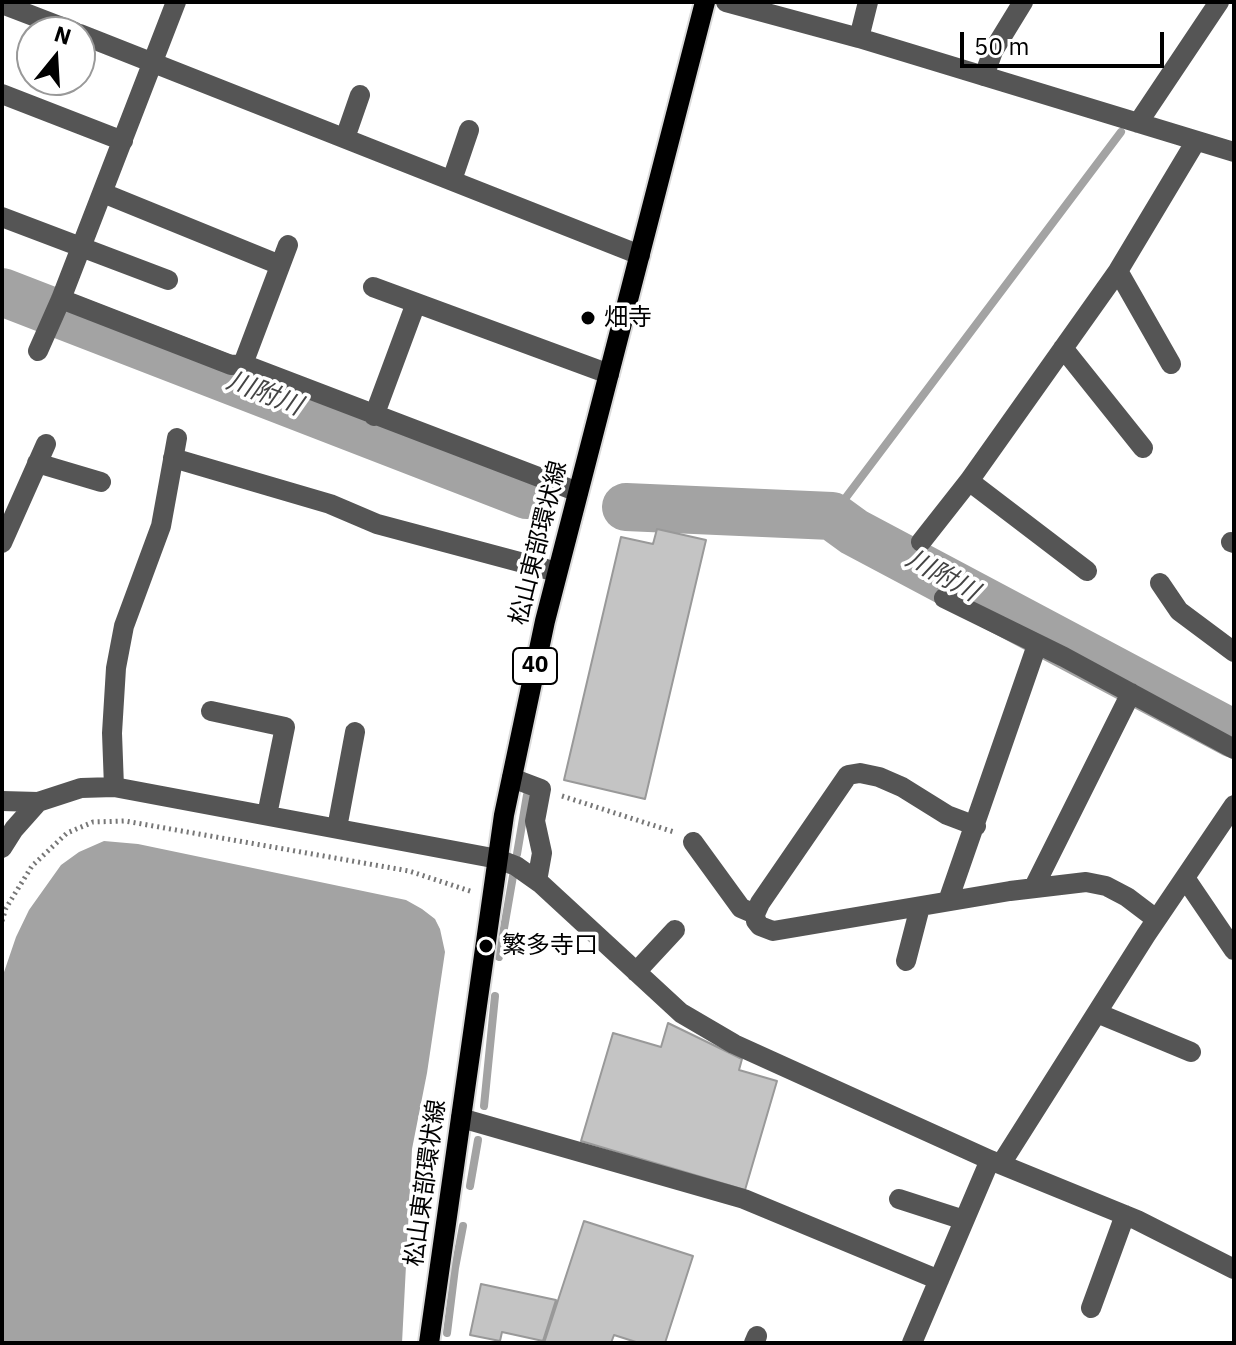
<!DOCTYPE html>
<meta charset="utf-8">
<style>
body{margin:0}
#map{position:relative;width:1236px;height:1345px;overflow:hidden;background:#fff;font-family:"IBM Plex Sans",sans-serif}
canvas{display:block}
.frame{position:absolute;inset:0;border:4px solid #000;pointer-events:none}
.north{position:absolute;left:16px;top:16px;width:80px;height:80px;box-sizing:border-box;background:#fff;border:2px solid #999;border-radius:50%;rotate:18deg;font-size:22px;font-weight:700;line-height:32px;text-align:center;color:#000}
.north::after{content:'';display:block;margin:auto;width:28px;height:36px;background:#000;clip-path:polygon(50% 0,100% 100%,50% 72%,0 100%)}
.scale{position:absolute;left:960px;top:32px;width:204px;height:36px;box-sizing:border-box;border:4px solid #000;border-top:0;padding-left:10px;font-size:24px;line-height:28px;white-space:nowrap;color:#000;-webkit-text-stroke:6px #fff;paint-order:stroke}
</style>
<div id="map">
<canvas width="1236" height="1345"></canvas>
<div class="frame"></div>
<div class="north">N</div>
<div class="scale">50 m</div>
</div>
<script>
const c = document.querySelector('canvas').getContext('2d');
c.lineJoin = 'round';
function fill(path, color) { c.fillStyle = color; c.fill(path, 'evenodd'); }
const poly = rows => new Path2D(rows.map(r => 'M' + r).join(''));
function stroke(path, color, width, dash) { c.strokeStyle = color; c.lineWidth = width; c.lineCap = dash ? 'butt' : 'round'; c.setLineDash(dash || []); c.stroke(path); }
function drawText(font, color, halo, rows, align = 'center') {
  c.font = font + ' "IBM Plex Sans","Noto Sans JP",sans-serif'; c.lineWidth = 7; c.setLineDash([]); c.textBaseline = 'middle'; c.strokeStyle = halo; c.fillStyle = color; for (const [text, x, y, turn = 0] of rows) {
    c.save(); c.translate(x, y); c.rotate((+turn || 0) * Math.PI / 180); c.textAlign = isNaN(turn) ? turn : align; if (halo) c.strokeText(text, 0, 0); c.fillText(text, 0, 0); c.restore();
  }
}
fill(poly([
 [104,841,138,844,406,900,422,909,435,919,440,929,445,952,427,1073,412,1149,402,1343,2,1343,2,978,16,937,29,910,61,865,79,852]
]), '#a3a3a3');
stroke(poly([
 [832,516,1121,132],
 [517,854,527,795],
 [499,957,513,876],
 [484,1106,495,996],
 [470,1186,478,1140],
 [447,1333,455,1268,463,1226]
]), '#a3a3a3', 8);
stroke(poly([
 [2,292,527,495],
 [626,507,832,516,854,532,1234,734]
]), '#a3a3a3', 48);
const building = poly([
 [657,529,706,540,645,799,564,780,621,537,653,544,657,529],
 [668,1023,742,1059,739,1070,777,1081,745,1190,581,1141,613,1033,661,1047,668,1023],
 [584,1221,693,1256,665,1343,639,1343,614,1335,611,1343,544,1343,584,1221],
 [481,1284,556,1300,543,1341,502,1332,500,1341,470,1335,481,1284]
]);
fill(building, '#c4c4c4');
stroke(building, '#999', 2);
const major = poly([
 [429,1343,504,815,545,621,705,2]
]);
stroke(major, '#dbdbdb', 24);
stroke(poly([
 [562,796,674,832],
 [2,921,6,908,32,866,67,833,93,822,125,821,409,871,473,892]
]), '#777', 5, [2, 4]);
stroke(poly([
 [726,2,859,38,1234,152],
 [2,4,75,32],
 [80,34,640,255],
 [859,38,868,2],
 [984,76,993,51,1023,2],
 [2,94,123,141],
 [1138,123,1219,2],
 [345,138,360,95],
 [452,180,469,130],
 [103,193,280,265],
 [2,217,168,280],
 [288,245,243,364,578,492],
 [1118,271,1171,364],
 [373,287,609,374],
 [61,299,231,365,243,364],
 [1063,348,1143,448],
 [38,351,61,299,176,2],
 [374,416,416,303],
 [173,458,330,504,377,524,557,572],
 [37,463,101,482],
 [969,481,1087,571],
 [921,542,969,481,1118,271,1196,141],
 [1231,542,1234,543],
 [2,543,46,444],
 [1160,583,1179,611,1234,652],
 [944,598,1064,657,1234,749],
 [211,711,285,727,267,815],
 [512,778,541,789,535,821,542,853,537,881],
 [114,787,112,733,116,668,124,626,161,526,177,438],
 [2,801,38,802,81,788,114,787,498,859,516,866,540,883,681,1013,734,1044,990,1160,1137,1220,1234,1269],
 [976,826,947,815,902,787,879,777,860,773,848,775,760,903,755,914,756,921,760,926,773,931,1010,891,1086,882,1106,886,1127,897,1156,919],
 [337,828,355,732],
 [693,842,741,908,755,914],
 [2,848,14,829,38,802],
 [1185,878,1234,950],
 [1034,887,1131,693],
 [948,901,1037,645],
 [906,961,920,907],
 [636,972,675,930],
 [1097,1013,1191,1052],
 [461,1118,744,1199,939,1280],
 [1001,1164,1146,935,1234,805],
 [899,1199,964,1220],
 [1091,1308,1125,1215],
 [754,1343,757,1336],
 [912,1343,990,1160]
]), '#555', 20);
stroke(major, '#000', 20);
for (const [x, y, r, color] of [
 [588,318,8,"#000"],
 [486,946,8,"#000"]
]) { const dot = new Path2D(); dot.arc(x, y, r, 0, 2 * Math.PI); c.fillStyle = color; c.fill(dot); stroke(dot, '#fff', 3); }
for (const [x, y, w] of [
 [535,666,44]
]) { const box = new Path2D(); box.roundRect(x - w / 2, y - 18, w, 36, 6); c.fillStyle = '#fff'; c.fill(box); stroke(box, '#000', 2); }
drawText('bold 22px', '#000', null, [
 ["40",535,666]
]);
drawText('24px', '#000', '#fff', [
 ["畑寺",604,318],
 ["繁多寺口",502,946]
], 'left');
drawText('24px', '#000', '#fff', [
 ["松山東部環状線",539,543,-76],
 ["松山東部環状線",426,1183,-82]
]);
drawText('italic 26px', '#444', '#fff', [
 ["川附川",264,394,21],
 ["川附川",942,576,29]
]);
</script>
